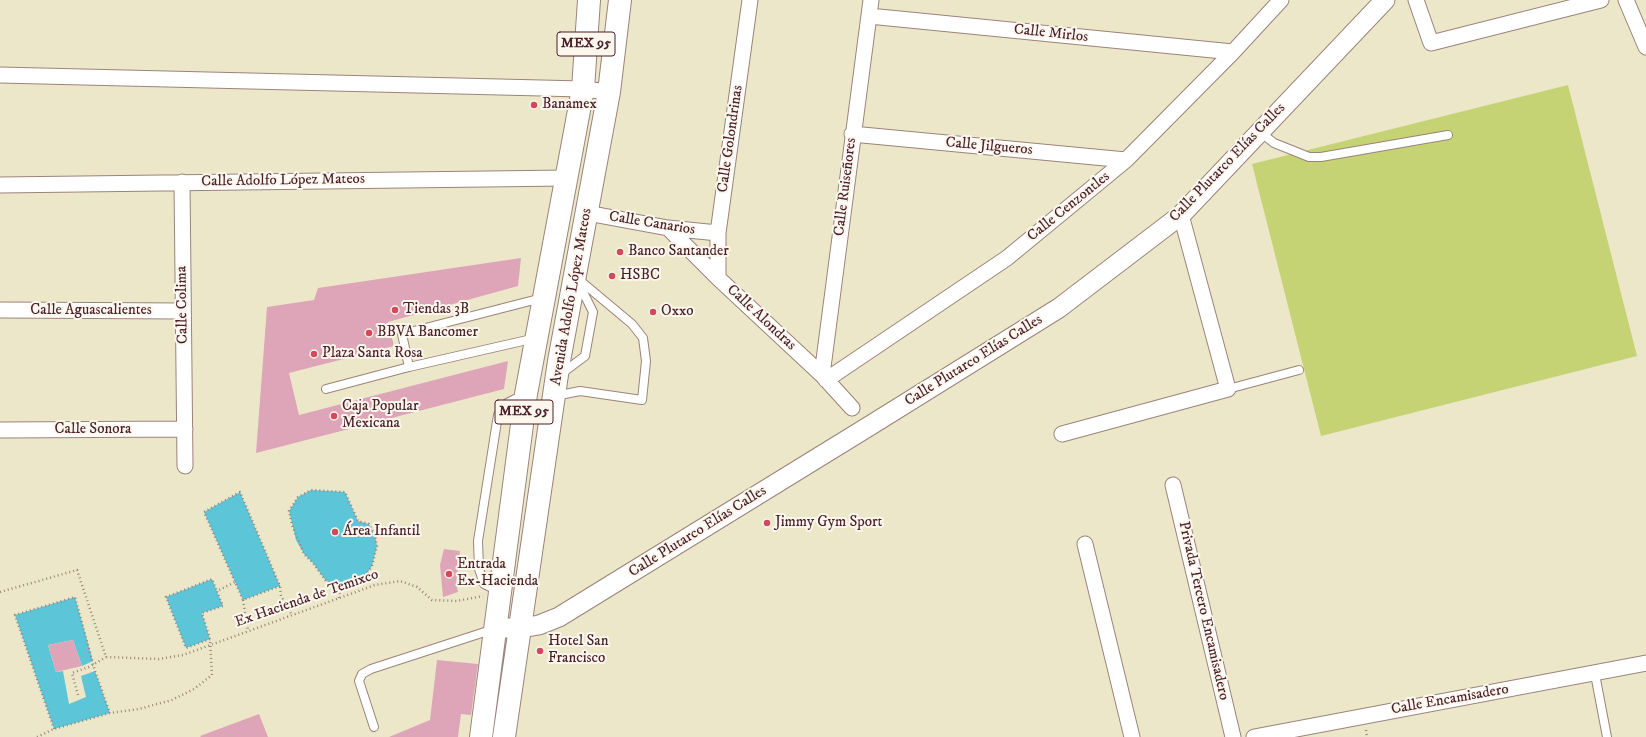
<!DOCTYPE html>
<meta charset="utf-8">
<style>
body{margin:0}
canvas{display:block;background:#ede7ca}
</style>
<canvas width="1646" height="737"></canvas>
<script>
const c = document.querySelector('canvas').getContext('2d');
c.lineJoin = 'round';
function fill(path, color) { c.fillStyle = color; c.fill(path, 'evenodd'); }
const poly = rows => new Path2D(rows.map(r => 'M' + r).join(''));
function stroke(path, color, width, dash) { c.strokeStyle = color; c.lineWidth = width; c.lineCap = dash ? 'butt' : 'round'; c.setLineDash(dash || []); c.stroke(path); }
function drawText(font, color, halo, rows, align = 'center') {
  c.font = font + ' "IM FELL DW Pica",serif'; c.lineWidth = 4; c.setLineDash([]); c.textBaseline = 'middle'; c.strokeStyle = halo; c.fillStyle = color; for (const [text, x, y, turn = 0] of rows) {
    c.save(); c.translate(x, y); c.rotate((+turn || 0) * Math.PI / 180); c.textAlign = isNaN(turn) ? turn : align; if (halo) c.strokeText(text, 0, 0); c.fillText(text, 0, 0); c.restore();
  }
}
fill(poly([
 [1568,85,1637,356,1321,436,1252,164]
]), '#c5d375');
fill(poly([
 [311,490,345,492,358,521,369,524,375,536,377,546,372,566,363,579,354,584,340,585,326,581,313,563,304,554,296,540,289,511,298,497],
 [240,492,280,586,243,600,204,512],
 [212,579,223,606,202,613,210,639,186,648,166,597],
 [75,597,93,661,82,666,73,640,48,645,56,672,63,671,69,704,86,697,81,676,95,671,110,713,54,729,15,615]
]), '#5cc6d8');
fill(poly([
 [521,258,518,286,388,322,394,346,289,373,299,415,508,361,504,389,256,453,267,307,314,300,318,288],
 [444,549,460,551,456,583,458,592,443,597,440,565],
 [73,640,82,666,56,672,48,645],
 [437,660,478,664,471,715,461,714,458,737,389,737,430,720],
 [259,714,268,737,201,737,200,736]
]), '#dea5b8');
const service = poly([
 [1260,132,1274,143,1309,157,1321,157,1448,135],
 [409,367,402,334,542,298],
 [561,374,585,356,593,312,578,282],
 [326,389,409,367,536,338],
 [1228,389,1299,370],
 [555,396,580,391,642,400,646,361,643,338,632,324,577,278],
 [498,591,484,584,479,569,478,541,498,415,507,403,523,395],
 [1595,674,1607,737],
 [374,727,359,681,362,674,371,669,494,629]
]);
const minor = poly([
 [1416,0,1431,43,1601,0],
 [1626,0,1646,47],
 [869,16,1233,52],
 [0,75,583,89,609,92],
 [852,134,1126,160],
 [182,182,185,466],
 [0,185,567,178],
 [587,213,668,228,718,233],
 [668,228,718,278,822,375,852,408],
 [718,278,718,233,750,0],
 [0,310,183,311],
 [822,375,871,0],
 [826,380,1007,258,1126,160,1233,52,1281,0],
 [0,430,185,429],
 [1062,434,1228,389,1181,215],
 [1173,485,1233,737],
 [1085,544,1132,737],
 [1254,737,1646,663]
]);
const tertiary = poly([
 [497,628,521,628,539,625,559,617,871,425,1059,308,1181,215,1385,0]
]);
const primary = poly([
 [481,737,526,394,583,89,589,0],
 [504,737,559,361,609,92,620,0]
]);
stroke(service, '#9c837a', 10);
stroke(minor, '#9c837a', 17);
stroke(tertiary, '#9c837a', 21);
stroke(primary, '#9c837a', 24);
stroke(poly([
 [280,586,243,600,204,512,240,492,280,586,281,596,292,615],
 [0,592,77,570,106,657,159,659,183,655,375,585,400,581,417,587,432,600,457,601,483,596],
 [339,598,340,585,326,581,313,563,304,554,292,525,289,511,298,497,311,490,345,492,358,521,369,524,375,536,377,546,372,566,363,579,354,584,340,585],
 [243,600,248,630],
 [210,639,186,648,166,597,212,579,217,591],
 [78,695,72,673,89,667,106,657],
 [54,729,15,615,75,597,95,671,110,713],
 [1366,730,1367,737],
 [37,737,54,729,110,713,139,709,172,700,194,689,212,675,210,639,202,613,223,606,217,591,235,582]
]), '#9c837a', 2.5, [1, 3]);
stroke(service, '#fff', 8);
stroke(minor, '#fff', 15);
stroke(tertiary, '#fff', 19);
stroke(primary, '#fff', 22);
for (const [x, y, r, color] of [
 [534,105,4,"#d1495b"],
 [620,252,4,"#d1495b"],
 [612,276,4,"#d1495b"],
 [395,310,4,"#d1495b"],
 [653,312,4,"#d1495b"],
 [369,333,4,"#d1495b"],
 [314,354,4,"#d1495b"],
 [334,416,4,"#d1495b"],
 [767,523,4,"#d1495b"],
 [335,532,4,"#d1495b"],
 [449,574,4,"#d1495b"],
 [540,651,4,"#d1495b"]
]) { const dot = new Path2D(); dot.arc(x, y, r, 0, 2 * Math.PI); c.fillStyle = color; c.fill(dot); stroke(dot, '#fbf7ec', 1.5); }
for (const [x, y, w] of [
 [586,44,58],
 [524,412,58]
]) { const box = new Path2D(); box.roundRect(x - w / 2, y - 12, w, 24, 3); c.fillStyle = '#fbf7ec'; c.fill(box); stroke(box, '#4a1f2b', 1); }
drawText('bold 14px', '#4a1f2b', null, [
 ["MEX 95",586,44],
 ["MEX 95",524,412]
]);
drawText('15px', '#4a1f2b', '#fbf7ec', [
 ["Calle Mirlos",1051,34,6],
 ["Calle Golondrinas",731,139,-82],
 ["Calle Jilgueros",989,147,5],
 ["Calle Plutarco Elías Calles",1228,163,-46],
 ["Calle Adolfo López Mateos",283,181,-1],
 ["Calle Ruiseñores",846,187,-83],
 ["Calle Cenzontles",1069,207,-39],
 ["Calle Canarios",652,224,9],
 ["Avenida Adolfo López Mateos",572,297,-80],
 ["Calle Colima",183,305,-91],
 ["Calle Aguascalientes",91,311],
 ["Calle Alondras",761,318,43],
 ["Calle Plutarco Elías Calles",974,361,-32],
 ["Calle Sonora",93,430],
 ["Calle Plutarco Elías Calles",698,532,-32],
 ["Ex Hacienda de Temixco",307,599,-19],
 ["Privada Tercero Encamisadero",1203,611,77],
 ["Calle Encamisadero",1450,700,-10]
]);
drawText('15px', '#4a1f2b', '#fbf7ec', [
 ["Banamex",542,105],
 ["Banco Santander",628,252],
 ["HSBC",620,276],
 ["Tiendas 3B",403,310],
 ["Oxxo",661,312],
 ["BBVA Bancomer",377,333],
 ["Plaza Santa Rosa",322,354],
 ["Caja Popular",342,407],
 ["Mexicana",342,424],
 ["Jimmy Gym Sport",775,523],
 ["Área Infantil",343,532],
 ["Entrada",457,565],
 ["Ex-Hacienda",457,582],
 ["Hotel San",548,642],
 ["Francisco",548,659]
], 'left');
</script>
